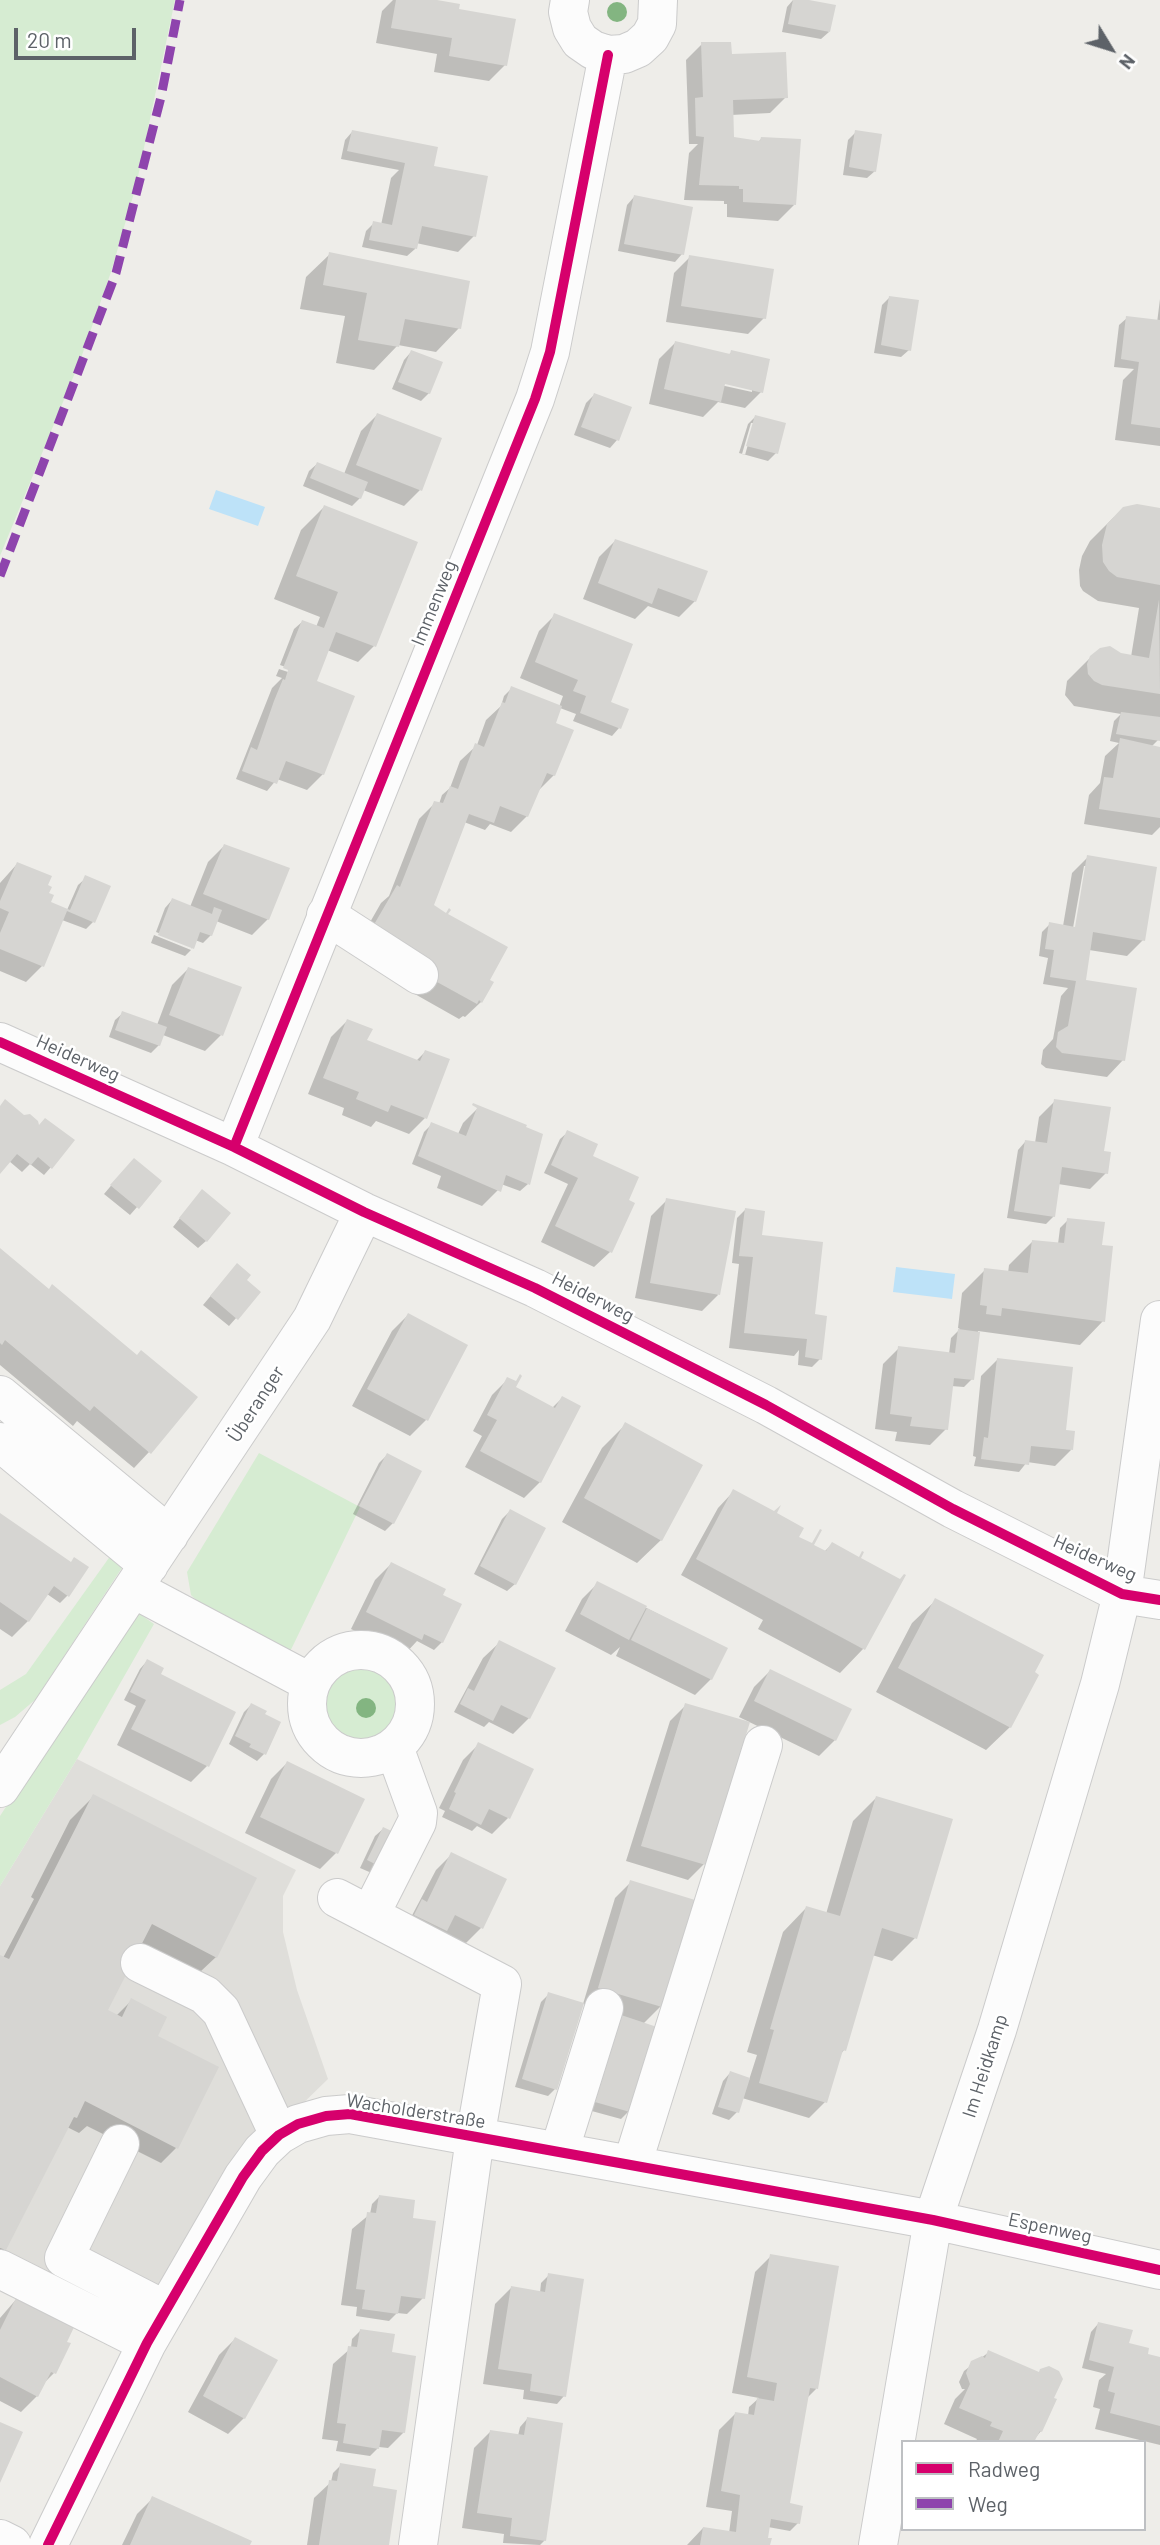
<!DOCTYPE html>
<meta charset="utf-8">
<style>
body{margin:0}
#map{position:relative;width:1160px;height:2545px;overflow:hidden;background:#eeede9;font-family:Barlow,sans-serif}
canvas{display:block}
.legend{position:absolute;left:901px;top:2440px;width:245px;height:91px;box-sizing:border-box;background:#fff;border:2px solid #bec0c3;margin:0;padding:9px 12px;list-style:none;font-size:21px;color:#5d6268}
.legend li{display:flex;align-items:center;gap:14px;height:35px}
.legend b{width:35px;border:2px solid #bec0c3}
.north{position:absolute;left:1076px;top:14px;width:70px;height:70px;-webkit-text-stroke:5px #fff;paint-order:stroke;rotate:128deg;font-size:19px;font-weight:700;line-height:28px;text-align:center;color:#5d6268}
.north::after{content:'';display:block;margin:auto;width:24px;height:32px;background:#5d6268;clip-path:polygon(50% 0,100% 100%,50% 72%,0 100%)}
.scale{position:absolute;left:14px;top:28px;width:122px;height:32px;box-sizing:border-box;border:4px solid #5d6268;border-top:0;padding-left:9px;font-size:21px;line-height:24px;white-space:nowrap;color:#5d6268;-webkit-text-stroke:5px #fff;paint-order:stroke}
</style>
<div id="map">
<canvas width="1160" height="2545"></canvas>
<ul class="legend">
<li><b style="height:9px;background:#d6006c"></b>Radweg</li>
<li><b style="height:9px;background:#8e44ad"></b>Weg</li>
</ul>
<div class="north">N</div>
<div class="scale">20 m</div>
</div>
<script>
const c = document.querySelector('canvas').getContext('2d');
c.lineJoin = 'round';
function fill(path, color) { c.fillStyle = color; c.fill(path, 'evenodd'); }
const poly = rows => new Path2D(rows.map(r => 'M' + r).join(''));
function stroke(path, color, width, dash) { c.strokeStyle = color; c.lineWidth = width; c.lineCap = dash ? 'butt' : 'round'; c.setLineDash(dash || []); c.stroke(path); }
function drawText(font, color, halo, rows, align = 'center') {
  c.font = font + ' Barlow,sans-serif'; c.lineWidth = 5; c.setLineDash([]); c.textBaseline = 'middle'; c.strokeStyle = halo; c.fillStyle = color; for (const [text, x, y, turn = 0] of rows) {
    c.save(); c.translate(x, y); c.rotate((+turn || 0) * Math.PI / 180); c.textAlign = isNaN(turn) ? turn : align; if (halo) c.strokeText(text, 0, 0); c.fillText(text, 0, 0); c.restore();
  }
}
fill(poly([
 [77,1759,296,1870,283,1896,283,1932,297,1990,328,2079,256,2149,151,2324,0,2257,0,1886]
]), '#dfdeda');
fill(poly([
 [0,0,175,0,136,186,111,272,81,358,0,556],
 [259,1453,360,1507,285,1662,207,1611,191,1595,187,1572],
 [116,1548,129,1557,36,1699,15,1717,0,1725,0,1690,26,1674],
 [134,1610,154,1624,77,1759,0,1886,0,1816],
 '321 1705a41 41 0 1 1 82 0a41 41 0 1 1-82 0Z'
]), '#d6ecd2');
fill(poly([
 [216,490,265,507,258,526,209,509],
 [896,1267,955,1274,952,1299,893,1292]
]), '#bde2f8');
fill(poly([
 [393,0,426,0,456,10,505,65,489,81,434,72,437,54,376,43,382,11],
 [793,0,800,0,829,32,821,39,782,32,787,7],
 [702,44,730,56,786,97,770,113,731,115,729,139,758,142,761,139,794,205,778,221,727,217,727,204,724,204,724,201,684,200,689,153,698,144,689,144,686,60],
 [352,132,430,167,474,236,458,252,416,243,415,249,407,256,362,247,366,231,374,223,381,225,391,178,399,170,341,159,345,140],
 [856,132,875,171,867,178,843,175,848,140],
 [634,197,682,254,675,262,618,251,627,205],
 [330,254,459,328,436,352,398,345,374,370,336,363,345,316,300,309,306,277],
 [690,257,764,318,748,334,666,322,674,273],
 [890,297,909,350,901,357,874,353,882,305],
 [1160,299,1160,446,1115,440,1123,380,1134,369,1114,367,1119,325,1127,318,1157,323],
 [675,343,728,355,732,352,761,392,745,408,718,402,703,417,649,404,659,359],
 [717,380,752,388,752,392,716,384],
 [411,352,429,393,421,401,392,389,404,360],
 [594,395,630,408,617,440,610,448,574,435,586,403],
 [377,415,420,490,404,506,363,490,360,498,352,506,303,486,309,471,317,464,344,474,361,431],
 [755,417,776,453,768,461,739,453,748,424],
 [751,423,754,423,745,455,742,454],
 [324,507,374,646,358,662,327,650,315,680,323,774,307,790,277,779,267,791,236,779,272,688,282,678,276,676,279,669,288,672,291,669,280,665,294,629,302,622,316,627,320,617,274,599,301,530],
 [1160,509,1160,729,1158,740,1152,746,1160,748,1160,827,1152,835,1084,824,1089,795,1100,783,1105,756,1119,743,1110,741,1114,721,1121,714,1074,706,1065,695,1067,681,1097,651,1131,657,1139,608,1098,601,1083,591,1080,586,1079,570,1082,556,1090,541,1114,517],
 [615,541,695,601,679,617,648,606,635,619,583,599,599,557],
 [555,615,606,710,619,728,612,736,573,721,576,714,560,708,554,724,554,775,537,792,527,816,511,832,490,824,485,830,464,822,432,906,487,981,481,1002,465,1017,463,1016,459,1019,413,993,426,971,357,945,381,903,389,896,419,819,435,803,439,804,442,795,450,788,460,761,477,745,486,720,501,706,504,696,512,688,559,707,563,696,520,678,539,631],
 [224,846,268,919,252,935,216,921,211,935,203,943,195,940,191,949,191,946,156,932,165,908,172,900,190,907,208,862],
 [1088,857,1143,940,1127,956,1089,950,1084,981,1123,1060,1107,1077,1046,1068,1041,1064,1043,1050,1053,1039,1061,996,1068,988,1043,984,1048,958,1039,956,1042,932,1050,924,1063,926,1072,873],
 [1084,866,1087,866,1077,928,1073,928],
 [17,864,46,886,49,903,67,910,78,885,86,878,93,922,86,929,62,920,42,966,26,982,0,971,0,883],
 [154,935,191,950,185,956,151,943],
 [188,969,221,1035,205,1051,163,1035,159,1045,151,1053,109,1037,115,1020,123,1013,157,1025,172,985],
 [347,1021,365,1041,416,1061,425,1052,448,1060,425,1118,409,1134,376,1121,371,1127,342,1115,344,1108,308,1094,331,1037],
 [1055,1101,1102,1152,1106,1173,1090,1189,1058,1184,1054,1216,1046,1224,1007,1218,1018,1150,1025,1142,1035,1143,1039,1117],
 [0,1107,38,1128,51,1167,44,1175,30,1164,22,1172,9,1161,0,1171],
 [479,1107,528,1184,520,1191,501,1184,498,1190,482,1206,437,1188,441,1176,412,1164,424,1132,432,1124,458,1134,463,1123],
 [568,1132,591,1156,610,1252,594,1267,541,1242,568,1184,544,1173,560,1139],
 [126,1168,159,1182,130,1215,104,1194],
 [195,1199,206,1241,198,1248,173,1227],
 [667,1200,718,1295,702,1311,635,1298,651,1216],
 [745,1210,813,1316,820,1359,812,1367,798,1365,799,1350,794,1356,729,1348,739,1264,732,1263,737,1218],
 [1068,1220,1100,1244,1103,1321,1080,1345,978,1331,972,1379,964,1387,951,1386,946,1429,930,1445,895,1441,897,1432,875,1429,883,1364,899,1348,949,1354,951,1338,960,1329,958,1328,962,1293,985,1270,1008,1273,1009,1265,1032,1242,1058,1244,1060,1228],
 [0,1250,149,1452,134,1468,77,1421,73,1426,0,1365],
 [230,1273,244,1280,259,1292,229,1326,203,1305],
 [408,1315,465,1345,426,1420,410,1436,352,1406,392,1331],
 [997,1360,1064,1432,1071,1450,1055,1466,1027,1462,1019,1472,974,1466,976,1457,973,1456,981,1376],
 [508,1379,513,1388,552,1408,562,1398,540,1482,524,1498,465,1467,482,1436,473,1431,492,1395],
 [625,1425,661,1540,637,1563,562,1522,602,1448],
 [387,1455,419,1472,393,1523,385,1531,353,1514,379,1463],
 [733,1492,797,1538,824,1552,832,1544,901,1581,863,1649,840,1673,758,1629,763,1620,681,1575,718,1508],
 [510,1511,515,1584,507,1591,474,1574,502,1519],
 [0,1515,68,1595,60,1603,47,1594,28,1621,12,1637,0,1629],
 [391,1564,438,1602,442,1642,434,1650,417,1641,404,1655,351,1629,375,1580],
 [598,1583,726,1649,711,1679,695,1695,616,1656,620,1647,611,1655,565,1631,582,1599],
 [936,1600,1010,1727,986,1750,876,1692,912,1623],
 [499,1643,529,1718,513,1734,489,1722,484,1727,454,1712,483,1658],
 [147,1661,159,1673,207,1766,191,1782,117,1745,136,1706,124,1700,140,1669],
 [770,1671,835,1740,819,1756,739,1717,754,1687],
 [251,1705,263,1714,264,1754,257,1761,229,1744,244,1712],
 [686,1705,704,1864,688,1880,626,1861,670,1721],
 [479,1744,508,1818,492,1834,477,1826,472,1831,442,1817,445,1811,439,1808,463,1760],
 [287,1763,362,1800,336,1853,320,1869,245,1833,271,1779],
 [93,1797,216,1957,200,1972,142,1943,105,2010,116,2016,131,2001,156,2036,176,2148,161,2163,87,2126,79,2133,67,2127,4,2249,0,2254,0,1957,3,1958,34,1899,31,1897,70,1820],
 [876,1798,915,1938,892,1961,872,1955,844,2050,840,2055,825,2102,809,2118,742,2098,737,2112,729,2120,712,2114,723,2081,730,2073,749,2080,757,2055,747,2052,783,1932,806,1908,826,1914,853,1821],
 [383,1829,374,1874,360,1868,375,1836],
 [452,1854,505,1880,481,1928,465,1944,408,1923,436,1870],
 [631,1882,661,2006,643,2024,629,2111,621,2119,588,2110,614,2025,623,2016,583,2004,615,1898],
 [549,1994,555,2089,548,2096,515,2087,541,2002],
 [380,2196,411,2219,423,2298,407,2314,397,2313,389,2321,356,2316,357,2307,341,2305,352,2229,370,2214,372,2204],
 [771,2256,816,2389,807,2398,788,2502,798,2523,790,2531,768,2527,766,2539,769,2545,687,2545,703,2528,729,2533,732,2511,706,2507,719,2430,735,2414,748,2416,749,2407,759,2398,732,2393,755,2272],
 [549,2275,564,2396,557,2404,523,2399,524,2390,483,2384,495,2304,511,2288,540,2293,541,2283],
 [19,2296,54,2373,43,2384,37,2396,21,2412,0,2401,0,2318],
 [1098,2324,1146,2356,1160,2359,1160,2445,1095,2429,1100,2409,1093,2407,1099,2380,1106,2374,1082,2368,1091,2332],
 [360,2331,391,2352,404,2432,388,2448,379,2447,370,2456,336,2451,338,2441,322,2439,333,2364,351,2348,352,2339],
 [235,2339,244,2418,228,2434,188,2412,219,2355],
 [989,2352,1041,2431,1032,2442,975,2442,977,2439,944,2424,955,2399,965,2389,962,2389,959,2382,964,2371],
 [527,2419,545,2540,540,2545,503,2543,504,2534,462,2528,474,2448,490,2432,518,2436,520,2427],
 [341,2465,372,2485,387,2545,307,2545,314,2498,331,2482,333,2473],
 [153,2498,248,2545,122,2545,137,2514]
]), '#0003');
fill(poly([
 [396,0,437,0,460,4,459,9,516,19,507,66,449,56,452,38,391,28],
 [793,0,809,0,836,5,830,32,788,24],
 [701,42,731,42,732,54,786,52,788,98,733,100,734,137,760,141,761,137,801,139,796,205,743,202,743,189,739,189,739,186,699,185,704,137,696,136,695,98,703,97],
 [352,130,438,147,434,166,488,176,476,237,422,226,417,249,369,240,373,221,392,225,405,163,347,151],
 [855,130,882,134,876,172,849,167],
 [634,195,693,207,684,255,624,244],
 [329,252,470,281,461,329,405,319,399,347,358,340,367,293,323,285],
 [689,255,774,269,766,319,681,306],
 [889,296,919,300,911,351,881,345],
 [1126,316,1160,320,1160,428,1131,424,1139,362,1121,359],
 [675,341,730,354,731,350,770,359,763,393,725,384,721,402,664,389],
 [411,350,443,362,430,394,398,382],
 [594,393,632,407,619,441,581,427],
 [377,413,442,438,422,491,356,465],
 [755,415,786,423,778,454,746,446],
 [317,462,368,482,361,499,310,478],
 [1137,504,1160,508,1160,585,1117,577,1109,571,1103,562,1102,545,1107,524,1123,507],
 [324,505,418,542,376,647,336,632,317,681,355,696,324,775,286,761,277,784,242,771,251,747,257,750,274,701,283,679,285,680,288,670,283,668,302,620,324,628,338,592,296,576],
 [615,539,708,571,696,602,658,588,652,604,598,583],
 [1159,600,1160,694,1102,685,1094,681,1088,674,1087,664,1090,656,1100,648,1110,646,1121,653,1149,658],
 [554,613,633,644,611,702,629,709,621,729,580,713,586,696,573,691,578,680,535,662],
 [511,686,562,706,556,723,574,730,555,776,547,773,528,817,500,806,494,823,469,814,434,905,446,913,449,908,451,910,448,914,508,947,490,980,494,982,482,1003,479,1000,477,1004,428,977,435,964,372,928,397,885,400,887,434,801,443,803,450,786,458,789,475,743,484,747,502,702,505,703],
 [1121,712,1160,717,1160,741,1116,734],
 [1120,738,1160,747,1160,818,1099,809,1104,777,1113,778],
 [224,844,290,868,269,920,203,894],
 [1087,855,1157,867,1145,941,1093,932,1086,980,1137,988,1125,1061,1062,1053,1056,1047,1058,1032,1068,1026,1076,981,1050,977,1054,950,1045,949,1049,922,1075,927],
 [17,862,52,876,48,885,52,887,49,893,54,895,51,902,70,910,85,875,111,886,95,923,67,911,44,967,0,949,0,933,9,912,0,908,0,901],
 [172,898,212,914,214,907,222,910,212,936,200,932,194,949,158,935],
 [188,967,242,987,223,1036,169,1015],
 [122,1011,167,1027,160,1046,115,1030],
 [347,1019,373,1029,367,1040,420,1061,425,1050,450,1059,427,1119,391,1105,388,1112,356,1099,359,1092,323,1078],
 [5,1099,24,1115,30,1114,38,1121,39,1125,45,1118,75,1140,52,1169,38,1157,31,1165,17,1154,0,1174,0,1106],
 [1054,1099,1111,1107,1104,1151,1111,1152,1108,1174,1062,1167,1055,1217,1014,1211,1025,1140,1047,1143],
 [473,1103,527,1125,526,1127,543,1134,530,1185,506,1175,501,1192,418,1156,431,1122,466,1136,477,1108,472,1105],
 [567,1130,598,1144,593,1156,639,1177,629,1200,635,1203,612,1253,555,1226,578,1178,551,1165],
 [134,1158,162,1181,139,1209,110,1185],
 [202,1189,231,1213,207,1242,179,1218],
 [666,1198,736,1211,720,1295,650,1283],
 [745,1208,765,1211,762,1235,823,1242,815,1314,827,1316,822,1360,805,1357,807,1339,744,1333,753,1257,739,1256],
 [1067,1218,1105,1222,1102,1245,1113,1246,1105,1322,1002,1308,1001,1316,986,1314,987,1306,980,1305,984,1268,1028,1273,1032,1240,1064,1243],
 [0,1248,49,1289,52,1284,137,1355,141,1350,198,1397,151,1454,94,1406,90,1411,5,1340,2,1345,0,1343],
 [237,1263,251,1275,247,1280,261,1292,238,1320,210,1296],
 [408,1313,468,1345,428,1421,367,1389],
 [958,1329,980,1332,974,1380,954,1378,948,1430,910,1426,912,1417,890,1414,898,1346,955,1353],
 [997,1358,1073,1367,1066,1430,1075,1431,1073,1450,1031,1446,1029,1465,981,1459,984,1437,988,1438],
 [520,1374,522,1376,516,1387,555,1408,562,1396,581,1406,541,1483,480,1451,497,1420,487,1415,507,1377,516,1381],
 [625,1422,703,1465,662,1541,584,1498],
 [387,1453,422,1471,394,1524,359,1506],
 [733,1489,774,1511,781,1505,777,1513,804,1528,799,1537,812,1543,820,1529,822,1530,814,1545,826,1551,832,1542,859,1557,862,1551,864,1552,861,1558,900,1579,904,1574,906,1575,865,1650,696,1559],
 [510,1509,546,1528,516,1585,480,1566],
 [0,1513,71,1562,74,1557,89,1567,69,1597,54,1586,29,1622,0,1602],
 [391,1562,446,1589,443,1595,462,1604,443,1643,424,1634,422,1640,366,1612],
 [597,1581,647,1606,629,1640,580,1614],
 [935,1598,1044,1655,1035,1672,1039,1675,1011,1728,898,1668],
 [647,1608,728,1648,712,1680,631,1640],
 [499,1640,556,1668,530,1719,501,1705,493,1721,460,1704,468,1688,474,1691],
 [147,1659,164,1668,161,1674,236,1712,209,1767,131,1729,146,1700,130,1692],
 [770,1669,852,1709,836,1741,754,1701],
 [251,1703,267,1711,265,1714,281,1722,266,1755,249,1747,251,1744,235,1736],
 [685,1703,750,1722,706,1865,641,1846],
 [478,1742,534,1769,510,1819,489,1809,481,1825,449,1809,456,1793,454,1792],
 [287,1761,365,1799,338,1854,260,1817],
 [93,1794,257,1878,217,1958,152,1924,108,2010,122,2017,131,1998,167,2017,158,2036,219,2067,178,2149,85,2101,77,2118,74,2117,6,2250,0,2248,0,1955,9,1959],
 [876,1796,953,1819,917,1939,882,1928,846,2051,843,2050,827,2103,759,2083,774,2030,770,2029,806,1906,840,1916],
 [383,1827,398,1834,383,1868,367,1860],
 [451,1852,507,1879,483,1929,455,1915,447,1931,414,1915,422,1899,427,1902],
 [630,1880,695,1900,662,2007,598,1988],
 [548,1992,584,2003,557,2090,522,2079],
 [621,2015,657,2027,630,2112,595,2102],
 [730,2071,750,2078,739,2113,718,2107],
 [379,2195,415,2200,413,2218,436,2221,425,2299,401,2296,398,2314,362,2309,365,2290,356,2289,367,2212,376,2213],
 [770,2254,839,2266,818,2389,810,2388,790,2503,803,2506,800,2524,771,2519,768,2538,772,2538,770,2545,700,2545,703,2527,736,2532,740,2495,721,2491,735,2412,754,2415,757,2398,774,2401,777,2383,747,2377],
 [548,2273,584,2279,566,2397,530,2391,532,2374,498,2369,511,2286,545,2292],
 [18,2294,76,2323,67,2342,71,2343,56,2374,51,2372,38,2397,0,2377,0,2330],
 [1098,2322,1133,2330,1129,2343,1149,2348,1148,2354,1160,2357,1160,2426,1110,2413,1115,2393,1108,2391,1114,2367,1089,2360],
 [360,2329,395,2334,392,2352,416,2356,405,2433,382,2430,379,2449,343,2443,346,2424,337,2423,348,2346,357,2347],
 [235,2337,278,2360,245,2419,203,2396],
 [988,2350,1039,2372,1040,2369,1049,2366,1059,2371,1063,2379,1054,2398,1057,2399,1042,2432,1040,2431,1034,2442,998,2442,1003,2431,990,2426,992,2422,959,2408,970,2384,966,2373,971,2361,982,2356,985,2358],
 [527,2417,563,2423,546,2541,510,2536,512,2518,477,2513,490,2430,524,2435],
 [0,2422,23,2432,0,2483],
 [340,2463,376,2469,373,2486,397,2490,389,2545,319,2545,329,2480,337,2481],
 [152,2496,252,2541,250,2545,130,2545]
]), '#d6d5d2');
const minor = poly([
 [570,0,568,12,572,28,580,41,593,50,608,55,624,54,638,48,650,37,657,24,658,0],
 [326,915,419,975],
 [0,1042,234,1147,364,1212,535,1288,766,1405,953,1509,1122,1594,1160,1600],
 [234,1147,535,399,550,352,608,55],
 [0,1395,169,1535],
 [0,1442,149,1565],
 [134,1589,311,1683],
 '307 1704a54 54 0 1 1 108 0a54 54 0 1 1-108 0Z',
 [0,1788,312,1319,364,1212],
 [337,1898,502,1984,475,2138,418,2545],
 [370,1915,417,1822,418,1813,394,1747],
 [140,1963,205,1995,221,2011,279,2135],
 [120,2144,64,2258,165,2310],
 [559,2152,604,2008],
 [632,2165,763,1745],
 [0,2269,147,2343],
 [0,2539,12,2545],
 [48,2545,147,2343,243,2177,262,2151,279,2135,298,2124,326,2116,350,2114,933,2220,1160,2270],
 [878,2545,933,2220,997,2030,1100,1684,1122,1594,1160,1320]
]);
stroke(minor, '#cbcbcb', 40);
stroke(minor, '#fcfcfc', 38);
stroke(poly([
 [0,576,116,273,161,97,180,0]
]), '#8e44ad', 9, [18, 9]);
stroke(poly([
 [0,1042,234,1147,364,1212,535,1288,766,1405,953,1509,1122,1594,1160,1600],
 [234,1147,535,399,550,352,608,55],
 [48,2545,147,2343,243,2177,262,2151,279,2135,298,2124,326,2116,350,2114,933,2220,1160,2270]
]), '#d6006c', 10);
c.fillStyle = '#83b581';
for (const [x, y] of [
 [617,12],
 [366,1708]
]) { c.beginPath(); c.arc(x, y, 10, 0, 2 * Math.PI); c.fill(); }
drawText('19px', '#5d6268', '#fff', [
 ["Immenweg",434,603,-68],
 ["Heiderweg",78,1058,24],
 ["Heiderweg",593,1297,27],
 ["Überanger",256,1404,-57],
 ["Heiderweg",1095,1558,24],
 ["Im Heidkamp",985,2066,-72],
 ["Wacholderstraße",416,2111,9],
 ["Espenweg",1050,2228,12]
]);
</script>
